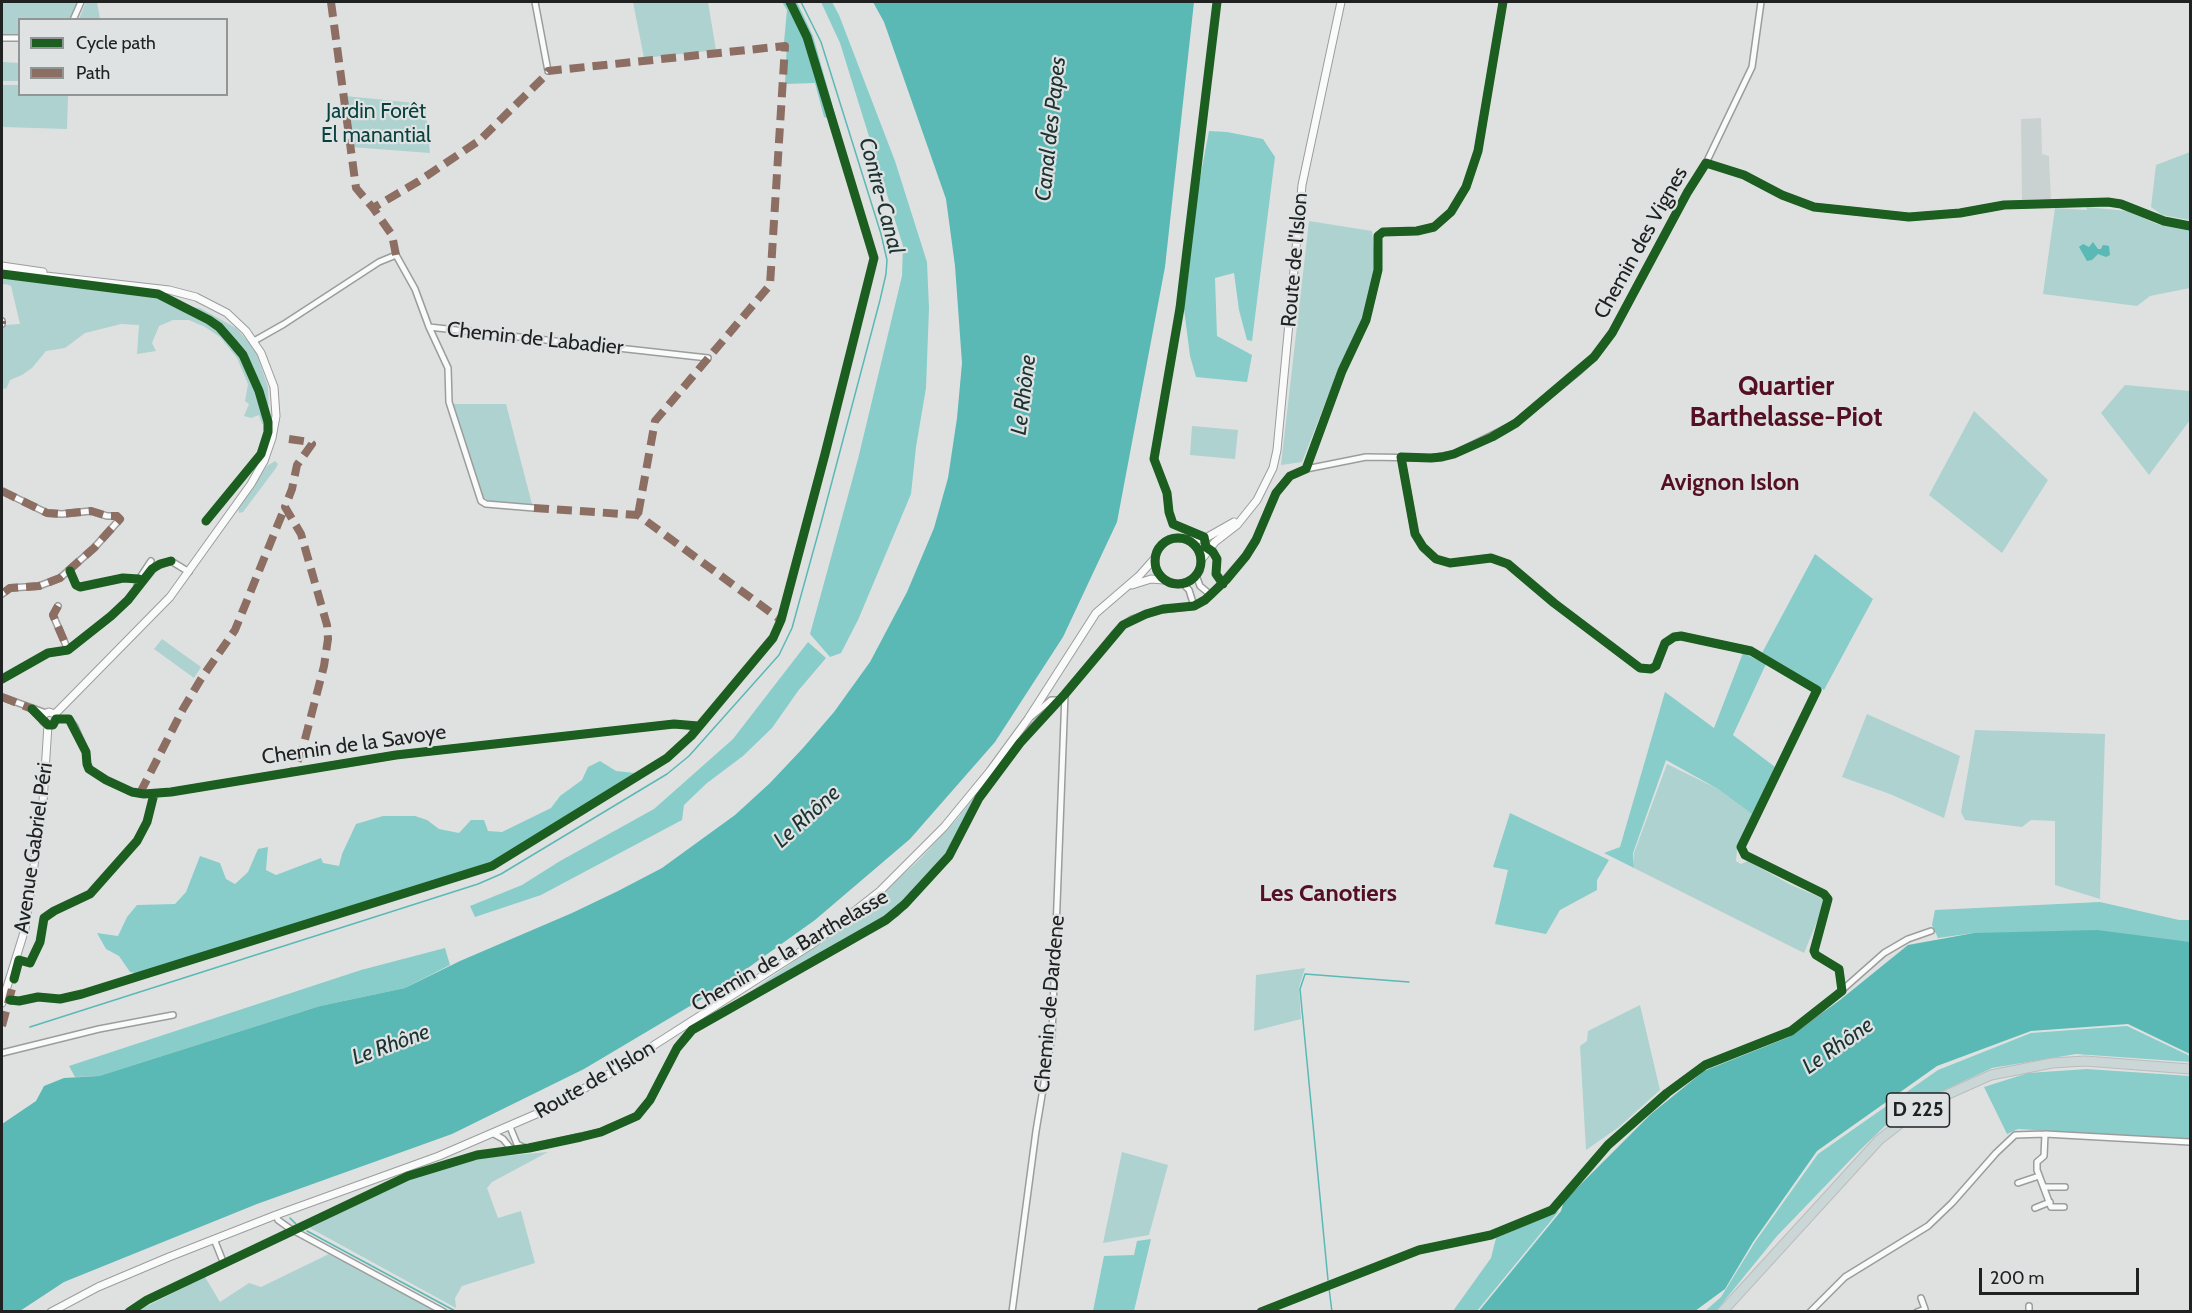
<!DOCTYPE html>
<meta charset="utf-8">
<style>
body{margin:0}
#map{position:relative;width:2192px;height:1313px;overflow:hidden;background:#dfe1e1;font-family:Cabin,sans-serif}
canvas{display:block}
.frame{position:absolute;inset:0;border:3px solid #202222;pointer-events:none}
.legend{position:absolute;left:18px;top:18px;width:210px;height:78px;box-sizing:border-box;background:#dee2e2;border:2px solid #929595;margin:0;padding:8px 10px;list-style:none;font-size:18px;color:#202222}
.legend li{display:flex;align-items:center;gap:12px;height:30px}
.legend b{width:30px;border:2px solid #929595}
.scale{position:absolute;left:1979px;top:1268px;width:160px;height:27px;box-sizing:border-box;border:3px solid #202222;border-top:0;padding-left:8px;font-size:18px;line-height:21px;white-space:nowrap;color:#202222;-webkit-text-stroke:4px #dee2e2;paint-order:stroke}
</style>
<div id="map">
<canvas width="2192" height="1313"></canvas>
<div class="frame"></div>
<ul class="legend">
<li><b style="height:8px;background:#1b5e20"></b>Cycle path</li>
<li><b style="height:8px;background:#8d6e63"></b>Path</li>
</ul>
<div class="scale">200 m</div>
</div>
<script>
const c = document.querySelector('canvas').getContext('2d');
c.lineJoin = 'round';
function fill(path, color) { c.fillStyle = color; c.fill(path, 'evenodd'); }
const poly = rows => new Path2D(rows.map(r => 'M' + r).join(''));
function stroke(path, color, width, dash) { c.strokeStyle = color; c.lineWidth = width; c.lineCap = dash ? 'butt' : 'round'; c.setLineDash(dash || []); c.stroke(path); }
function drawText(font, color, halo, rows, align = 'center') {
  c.font = font + ' Cabin,sans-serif'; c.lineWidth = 4.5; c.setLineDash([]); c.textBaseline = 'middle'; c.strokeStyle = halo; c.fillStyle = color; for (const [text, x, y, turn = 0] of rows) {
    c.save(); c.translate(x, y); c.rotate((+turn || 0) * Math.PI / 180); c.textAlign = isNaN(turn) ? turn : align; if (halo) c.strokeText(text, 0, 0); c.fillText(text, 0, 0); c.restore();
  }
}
fill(poly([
 [2041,118,2042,154,2049,156,2049,159,2051,199,2022,200,2021,119]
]), '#cad2d1');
fill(poly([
 [2,2,80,2,72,19,20,20,19,34,2,34],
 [86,2,97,2,100,19,79,19],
 [633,2,708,2,716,50,644,58],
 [2,62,19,63,19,81,2,81],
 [2,85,19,85,20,94,68,95,67,129,2,127],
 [345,96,425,104,430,153,351,147],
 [2190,152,2190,220,2162,215,2151,207,2156,165],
 [2086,207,2127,211,2157,224,2190,230,2190,288,2150,296,2137,306,2043,294,2055,208,2087,210],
 [1309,221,1372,231,1376,269,1363,321,1328,396,1302,462,1281,465],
 [2,278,111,289,152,295,168,304,200,308,236,328,255,349,268,387,269,424,262,424,259,415,251,418,244,416,249,404,245,401,248,384,237,358,220,337,205,327,189,320,173,320,159,326,152,343,156,351,137,354,139,325,121,324,85,333,65,348,46,351,32,368,22,375,10,380,6,389,2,388,2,329,6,325,20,324,11,286,6,284,2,285],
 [2125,385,2190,391,2190,420,2149,475,2101,413],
 [451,404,506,404,532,504,492,503,483,497],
 [1974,411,2048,480,2002,553,1929,495],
 [1192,426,1238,430,1235,459,1190,455],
 [275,461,278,464,276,468,243,512,239,513,238,508,267,466],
 [162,639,201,667,194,678,154,649],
 [1867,714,1960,756,1944,818,1890,794,1842,777],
 [1975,730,2105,734,2100,899,2055,885,2055,821,2031,820,2022,827,1965,820,1961,812],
 [1667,764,1718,789,1753,815,1737,850,1736,861,1741,864,1748,861,1789,884,1826,900,1804,953,1634,868,1634,853],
 [976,795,953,849,894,913,754,993,744,996,842,928,917,862,958,818],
 [1305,968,1299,987,1301,1019,1254,1031,1256,975],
 [1640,1005,1660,1090,1619,1127,1586,1150,1580,1046,1587,1041,1588,1031],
 [548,1152,492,1182,487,1188,498,1218,521,1211,535,1263,462,1286,455,1298,456,1308,310,1228,411,1178,472,1159],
 [1122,1152,1168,1165,1149,1235,1103,1243],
 [329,1254,435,1311,137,1311,205,1277,220,1302,249,1283,261,1287]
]), '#add2cf');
fill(poly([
 [782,2,797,2,813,36,840,132,832,120,824,117,815,83,785,84,787,42,784,42,787,10],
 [821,2,832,2,839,15,895,161,927,262,929,308,926,388,916,447,911,494,858,620,841,653,830,657,810,634,858,459,902,276,903,246,840,43],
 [1209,131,1227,132,1263,139,1275,157,1252,341,1247,340,1239,310,1234,273,1215,278,1217,336,1252,355,1247,382,1196,377,1190,356,1183,301,1196,199],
 [1815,554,1873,599,1824,690,1762,653],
 [808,642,826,658,798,691,772,728,743,756,707,783,684,805,682,820,541,895,475,917,470,906,522,885,560,861,654,809,733,739],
 [1743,653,1766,664,1733,735,1775,767,1753,815,1718,789,1666,760,1633,853,1634,868,1604,853,1620,847,1665,692,1714,728],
 [600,761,616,771,635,773,522,845,490,863,140,974,130,972,119,956,106,949,97,933,118,936,127,917,137,905,175,904,186,892,200,856,220,863,226,879,235,884,248,872,258,849,268,847,266,870,276,875,321,858,323,863,339,866,342,854,356,824,383,816,415,816,427,820,439,829,459,833,471,820,484,820,488,831,502,832,551,808,560,796,582,780,588,767],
 [1510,813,1609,860,1597,880,1597,890,1560,910,1546,934,1495,924,1508,870,1493,867],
 [2100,902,2179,920,2190,920,2190,942,1974,933,1938,938,1932,925,1935,910],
 [445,948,450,965,405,988,320,1006,99,1076,75,1077,69,1066,361,970],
 [2127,1026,2190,1056,2190,1062,2076,1054,1992,1068,1938,1093,1885,1126,1857,1153,1777,1236,1716,1311,1704,1312,1721,1297,1755,1242,1818,1154,1938,1070,2031,1033],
 [2087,1069,2190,1076,2190,1139,2018,1129,2007,1134,1984,1087,2028,1073],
 [1559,1211,1477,1311,1453,1311,1491,1258,1496,1238],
 [1151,1239,1134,1311,1093,1311,1104,1256,1134,1255,1137,1241]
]), '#88cdc9');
fill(poly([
 [873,2,1194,2,1165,267,1117,522,1063,637,995,742,910,839,815,920,717,990,584,1069,452,1134,257,1204,64,1282,20,1311,2,1311,2,1124,36,1101,44,1086,64,1078,99,1076,320,1006,405,988,460,961,572,913,618,891,662,868,735,815,770,783,803,748,834,712,870,662,907,592,934,528,948,478,957,418,962,363,955,266,946,199,884,22],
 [2093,242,2098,249,2101,249,2103,245,2109,246,2110,255,2106,257,2098,254,2092,260,2087,261,2079,247,2083,244,2089,247],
 [2097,930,2190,942,2190,1054,2128,1024,2031,1031,1937,1066,1817,1151,1753,1242,1725,1289,1695,1311,1479,1311,1561,1211,1564,1201,1651,1114,1704,1071,1789,1037,1840,1000,1908,945,1974,933]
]), '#5ab9b5');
stroke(poly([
 [30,1027,478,884,501,874,667,774,689,756,779,655,792,628,821,523,880,300,886,274,887,260,881,234,821,42,801,2],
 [290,1218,296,1224],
 [307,1231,457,1312],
 [1328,1280,1300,989,1305,974,1409,982],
 [1329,1288,1332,1312]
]), '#5ab9b5', 1.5);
const street = poly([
 [535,2,548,71],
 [73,20,81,2],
 [2,38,20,38],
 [1706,163,1744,175,1782,195,1814,207,1909,217,1960,213,2004,205,2108,202,2121,204,2164,221,2190,226],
 [2,321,2,324],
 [429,327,448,368,449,402,481,501,486,504,534,508],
 [254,341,284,324,379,262,396,255,415,289,429,327,708,358],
 [1401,457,1415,534,1423,547,1436,559,1450,563,1491,558,1508,564,1554,603,1640,668,1651,669,1656,666,1665,643,1674,637,1681,636,1751,651,1817,690,1741,847,1745,855,1824,894,1828,899,1814,951,1816,955,1839,969,1842,991],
 [1306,469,1342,371,1366,320,1378,270,1378,236,1383,232,1417,231,1434,227,1451,212,1466,187,1478,151,1503,2],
 [2,491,47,513,62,514,91,511,107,516,117,516,120,519,94,548,60,578,39,586,10,588,2,594],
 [1196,575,1200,586,1211,595],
 [1183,584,1189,590,1194,606],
 [137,586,139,579,151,561],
 [58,606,53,615,68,650],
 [2,679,48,653,68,650,111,616,128,600,155,567,171,561,189,572],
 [2,697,46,713],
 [32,709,43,721],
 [1032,716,1051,700,1059,700],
 [56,719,69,719,75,727,86,752,87,764,89,769,106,780,132,792,144,794,171,792,396,755,674,724,698,726],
 [2,1053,99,1029,173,1015],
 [510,1127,517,1144,525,1148],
 [494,1134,503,1139,512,1150,529,1148,601,1132,637,1116,650,1100,677,1048,692,1030,843,945,896,913,949,856,979,798,1028,732,1065,694,1115,633,1123,625,1132,619,1160,610,1194,606,1211,595,1246,556,1256,540,1276,493,1290,476,1306,469,1366,457,1431,458,1454,454,1516,423,1578,372,1594,357,1612,333,1687,193,1706,163,1752,67,1761,2],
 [2045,1134,2044,1156,2037,1162,2037,1170,2051,1207,2064,1207],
 [2018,1183,2039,1176],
 [2045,1187,2065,1187],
 [2035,1208,2050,1202],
 [276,1215,278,1220,289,1228,444,1312],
 [214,1239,224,1264],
 [129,1312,147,1300,294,1231],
 [1012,1312,1036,1131,1052,1035,1065,694],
 [1261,1312,1419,1250,1491,1235,1552,1210,1608,1145,1667,1093,1705,1065,1791,1031,1815,1014,1884,953,1908,939,1931,931],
 [1810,1312,1845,1277,1928,1226,1952,1203,1996,1153,2015,1135,2045,1134,2190,1142],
 [1917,1312,1925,1309,1921,1298],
 [2029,1312,2029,1306]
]);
const secondary = poly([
 [2,266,43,272],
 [2,271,169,290,196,297,227,313,246,331,261,353,274,387,276,416,272,438,264,461,251,484,170,597,55,714],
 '1155 561a23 23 0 1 1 46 0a23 23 0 1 1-46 0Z',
 [1188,540,1204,539,1234,522],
 [1201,560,1215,542,1237,525,1257,500,1273,468,1277,450,1302,185,1341,2],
 [1132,585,1151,579,1164,580],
 [48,725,43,721,44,714,49,712,55,714],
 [2,1003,25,929,43,802,48,725],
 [51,1312,98,1287,169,1257,276,1215,439,1156,548,1109,601,1079,814,943,880,891,944,827,990,771,1028,719,1096,613,1139,576,1155,558]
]);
const highway = poly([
 [1722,1312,1879,1140,1920,1108,1944,1096,1991,1075,2052,1063,2085,1061,2190,1069]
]);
stroke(street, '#9b9d9d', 8);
stroke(secondary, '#9b9d9d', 9);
stroke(highway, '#bbbcbc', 11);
stroke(street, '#fafafa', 5);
stroke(secondary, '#fafafa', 7);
stroke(highway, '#cbd7d6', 9);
stroke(poly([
 [331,2,356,188,373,208],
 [396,255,392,235,373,208,419,181,480,140,543,78,548,71,785,46,770,285,655,421,638,515],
 [2,321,2,324],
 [289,439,310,442,312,444,297,465,292,489,285,507,301,534,327,625,328,639,324,666,302,751,293,772],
 [2,491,47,513,62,514,91,511,107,516,117,516,120,519,94,548,60,578,39,586,10,588,2,594],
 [534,508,638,515,781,620],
 [58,606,53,615,68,650],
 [2,697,32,709],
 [140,793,183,709,201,679,235,630,285,507],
 [2,1026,13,985]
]), '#8d6e63', 8, [15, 8]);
stroke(poly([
 [1217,2,1180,308,1154,459,1167,493,1169,512,1173,524,1204,537,1206,547,1213,552,1217,559,1216,574,1223,584],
 [2,274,158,294,209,320,219,327,233,343,243,355,259,391,268,422,268,432,261,454,206,521],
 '1155 561a23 23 0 1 1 46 0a23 23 0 1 1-46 0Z',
 [70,571,76,585,80,587,123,578,139,579],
 [2,679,48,653,68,650,111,616,128,600,152,569,160,564,171,561],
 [32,709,48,725,53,725,56,719,69,719,86,752,87,764,89,769,106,780,132,792,144,794,171,792,396,755,674,724,698,726],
 [14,979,19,960,30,963,40,942,44,918,54,911,90,894,137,841,147,822,154,794],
 [10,1000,19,1001,38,997,60,999,82,994,492,866,667,758,691,736,773,638,781,620,825,454,874,258,807,37,790,2],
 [129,1312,147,1300,408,1176,477,1155,529,1148,581,1137,601,1132,637,1116,650,1100,677,1048,692,1030,886,920,905,904,949,856,979,798,1020,743,1065,694,1123,625,1146,614,1163,609,1194,606,1205,600,1226,580,1246,556,1256,540,1276,493,1290,476,1306,469,1342,371,1366,320,1378,270,1378,236,1383,232,1417,231,1434,227,1451,212,1466,187,1478,151,1503,2],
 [1261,1312,1419,1250,1491,1235,1552,1210,1608,1145,1667,1093,1705,1065,1791,1031,1842,991,1839,969,1816,955,1814,951,1828,899,1824,894,1745,855,1741,847,1817,690,1751,651,1681,636,1674,637,1665,643,1656,666,1651,669,1640,668,1554,603,1508,564,1491,558,1450,563,1436,559,1423,547,1415,534,1401,457,1431,458,1442,457,1454,454,1492,437,1516,423,1594,357,1612,333,1687,193,1706,163,1744,175,1782,195,1814,207,1909,217,1960,213,2004,205,2108,202,2121,204,2164,221,2190,226]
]), '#1b5e20', 9);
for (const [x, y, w] of [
 [1918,1110,63]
]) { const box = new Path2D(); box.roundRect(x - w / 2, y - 17, w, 34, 4.5); c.fillStyle = '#dee2e2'; c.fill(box); stroke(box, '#202222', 1.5); }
drawText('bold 20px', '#202222', null, [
 ["D 225",1918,1110]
]);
drawText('21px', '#08413e', '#dee2e2', [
 ["Jardin Forêt",376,112],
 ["El manantial",376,136]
]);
drawText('21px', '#202222', '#dee2e2', [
 ["Chemin des Vignes",1641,243,-61],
 ["Route de l'Islon",1295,260,-85],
 ["Chemin de Labadier",535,339,6],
 ["Chemin de la Savoye",354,745,-8],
 ["Avenue Gabriel Péri",34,848,-82],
 ["Chemin de la Barthelasse",790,951,-30],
 ["Chemin de Dardene",1050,1004,-85],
 ["Route de l'Islon",595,1080,-30]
]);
drawText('italic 22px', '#1d3331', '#dee2e2', [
 ["Canal des Papes",1051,129,-84],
 ["Contre-Canal",881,196,75],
 ["Le Rhône",1024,395,-83],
 ["Le Rhône",807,817,-42],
 ["Le Rhône",391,1045,-20],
 ["Le Rhône",1838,1046,-35]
]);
drawText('bold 24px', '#541022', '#dee2e2', [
 ["Avignon Islon",1730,483],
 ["Les Canotiers",1328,894]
]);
drawText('bold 27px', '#541022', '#dee2e2', [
 ["Quartier",1786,387],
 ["Barthelasse-Piot",1786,418]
]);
</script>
